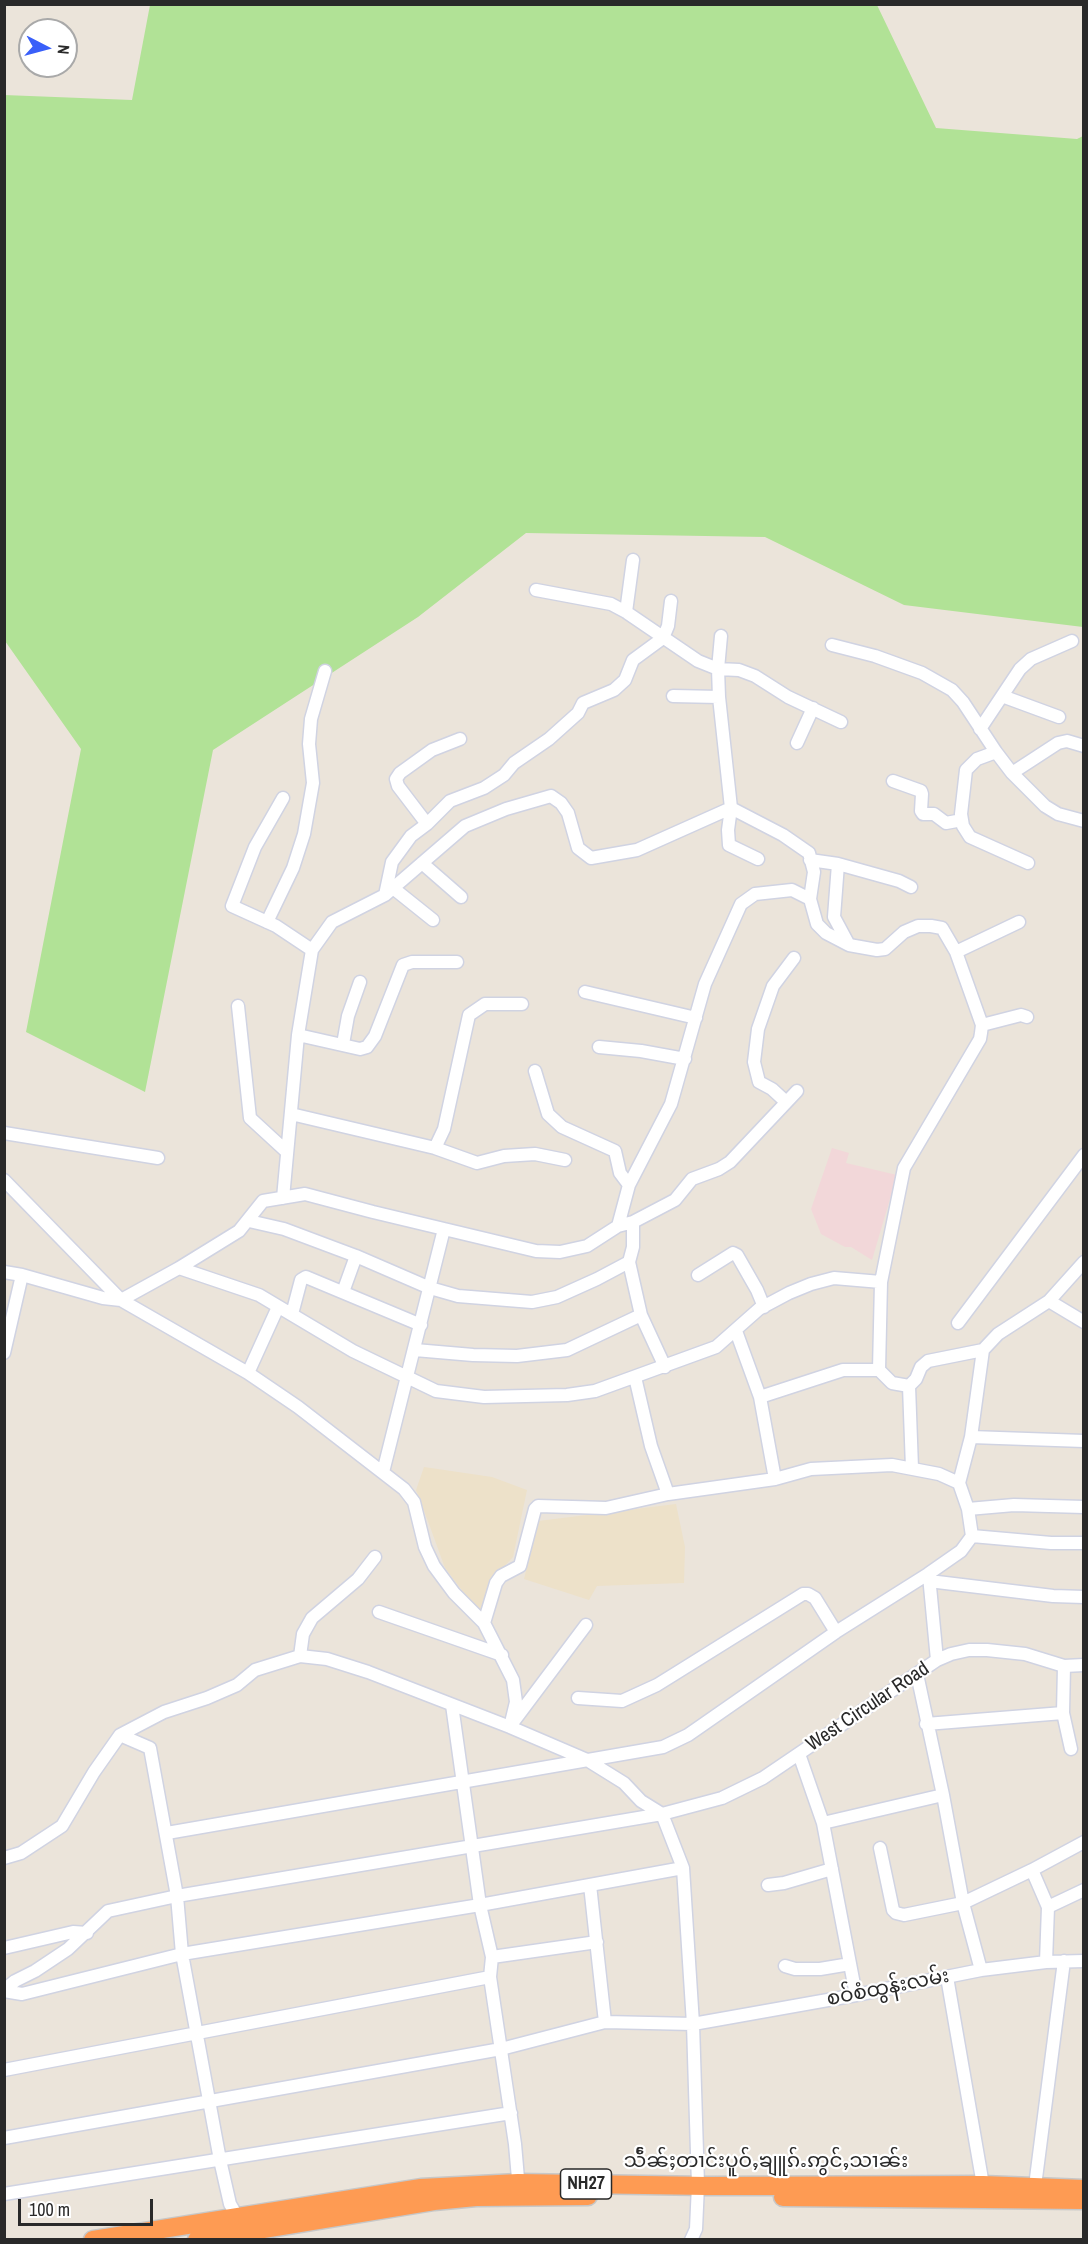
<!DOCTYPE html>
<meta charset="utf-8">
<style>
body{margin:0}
#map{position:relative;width:1088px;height:2244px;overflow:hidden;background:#ebe4da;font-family:"Archivo Narrow",sans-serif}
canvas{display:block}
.frame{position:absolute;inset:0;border:6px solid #292929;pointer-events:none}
.north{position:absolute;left:18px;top:18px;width:60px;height:60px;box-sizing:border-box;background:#fff;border:2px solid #a9a9a9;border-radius:50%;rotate:96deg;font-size:16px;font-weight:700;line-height:24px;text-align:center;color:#292929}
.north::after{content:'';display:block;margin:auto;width:21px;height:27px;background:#395ff9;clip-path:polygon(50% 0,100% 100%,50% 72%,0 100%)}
.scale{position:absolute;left:18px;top:2199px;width:135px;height:27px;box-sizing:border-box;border:3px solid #292929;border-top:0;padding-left:8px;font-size:18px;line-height:21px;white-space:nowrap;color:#292929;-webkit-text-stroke:4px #fff;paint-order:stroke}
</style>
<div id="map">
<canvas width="1088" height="2244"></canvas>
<div class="frame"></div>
<div class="north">N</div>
<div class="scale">100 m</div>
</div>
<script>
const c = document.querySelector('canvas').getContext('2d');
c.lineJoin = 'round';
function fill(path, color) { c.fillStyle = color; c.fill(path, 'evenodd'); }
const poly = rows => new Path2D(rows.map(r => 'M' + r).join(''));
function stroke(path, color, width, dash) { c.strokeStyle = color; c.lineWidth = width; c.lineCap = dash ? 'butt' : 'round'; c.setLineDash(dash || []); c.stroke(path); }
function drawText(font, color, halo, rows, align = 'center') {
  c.font = font + ' "Archivo Narrow","Noto Sans Myanmar",sans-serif'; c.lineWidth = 4.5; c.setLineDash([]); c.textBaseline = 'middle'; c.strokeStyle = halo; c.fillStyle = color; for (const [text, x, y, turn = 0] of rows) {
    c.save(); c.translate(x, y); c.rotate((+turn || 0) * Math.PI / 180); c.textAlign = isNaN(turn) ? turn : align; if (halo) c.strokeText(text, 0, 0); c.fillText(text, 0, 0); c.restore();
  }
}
fill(poly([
 [424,1467,492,1477,527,1490,513,1557,492,1580,479,1613,445,1568,429,1524,416,1490],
 [676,1504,685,1547,684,1583,597,1586,589,1600,524,1579,538,1521]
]), '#ede1c9');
fill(poly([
 [832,1148,849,1153,846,1163,897,1175,872,1260,851,1247,845,1247,821,1234,811,1209]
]), '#f2d7d9');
fill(poly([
 [150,5,877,5,936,128,1077,139,1083,136,1083,627,904,605,765,537,526,533,418,617,213,750,145,1092,26,1032,81,749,5,641,4,95,132,100]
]), '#b1e296');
const minor = poly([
 [536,590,611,604,626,612,698,661,718,669,739,670,755,676,788,697,841,722],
 [626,612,633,560],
 [721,636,718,669,719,697,731,808,783,835,809,853,814,872,810,899,817,924,826,933,849,945,877,950,885,949,904,932,918,926,931,926,942,928,956,952,982,1025,981,1033,980,1039,904,1168,881,1282,879,1370,892,1383,909,1386,916,1379,921,1367,928,1361,983,1350],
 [832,645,875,656,922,673,952,690,963,702,996,752,1012,773,1045,806,1058,814,1084,821],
 [673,696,719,697],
 [1002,696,1059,717],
 [980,729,1020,669,1031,659,1072,641],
 [797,743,813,708],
 [996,752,977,759,966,770,961,814,963,826,970,837,1028,863],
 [1012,773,1058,743,1067,741,1084,746],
 [893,781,921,791,922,794,921,811,923,814,934,814,946,823,962,820],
 [283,798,255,847,232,906,276,926,312,950],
 [427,824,398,786,396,779,400,773,432,750,460,739],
 [810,860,838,864,899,881,911,887],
 [422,863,461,897],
 [838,864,834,917,849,945],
 [393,888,433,920],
 [385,895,392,862,411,836,427,824,450,801,484,788,504,775,514,763,549,739,578,713,583,703,614,690,625,680,633,660,663,638,668,626,671,601],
 [267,922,293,868,304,834,313,783,309,744,311,719,325,671],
 [956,952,1019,922],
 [585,992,696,1018],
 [238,1006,250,1118,287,1152],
 [982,1025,1021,1015,1027,1017],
 [298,1035,360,1049,367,1047,375,1036,403,965,412,962,457,962],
 [343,1044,348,1016,360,982],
 [599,1047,641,1051,685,1059],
 [535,1071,548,1114,562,1127,615,1151,620,1173,629,1185],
 [785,1101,772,1089,759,1082,754,1062,758,1029,773,986,794,958],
 [291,1114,435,1148,444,1129,469,1015,485,1004,522,1004],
 [4,1133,158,1158],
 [435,1148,477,1163,504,1156,535,1154,565,1160],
 [4,1180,121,1300,248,1373,298,1407,404,1489,414,1502,425,1547,434,1566,454,1593,484,1623,513,1680,516,1702,510,1727],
 [283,1198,298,1035,312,950,332,922,385,895,465,826,506,809,551,796,561,803,568,813,578,848,591,858,637,850,731,808,728,830,729,845,758,859],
 [249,1221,284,1229,356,1256,430,1288,458,1296,532,1302,557,1297,597,1279,629,1262],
 [633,1222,633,1247,629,1262,641,1315,665,1367],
 [618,1226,629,1185,671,1104,705,984,741,904,755,894,792,890,810,899],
 [179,1268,259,1295,353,1351,436,1391,484,1397,567,1395,595,1391,716,1347,759,1309,789,1293,811,1284,834,1278,881,1282],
 [4,1272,22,1275,103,1298,121,1300,179,1268,239,1231,263,1201,305,1194,373,1212,536,1251,560,1252,587,1246,618,1226,633,1222,675,1200,692,1179,719,1169,730,1162,797,1091],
 [698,1275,733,1253,737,1255,757,1290,764,1307],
 [343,1292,356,1256],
 [1049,1301,1084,1322],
 [292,1314,301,1280,306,1277,421,1325],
 [958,1323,1084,1155],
 [736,1331,760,1397,775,1479],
 [415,1350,473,1355,517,1356,567,1350,641,1315],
 [4,1353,22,1275],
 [248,1373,278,1307],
 [635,1377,651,1446,668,1494],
 [909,1386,912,1468],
 [760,1397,843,1370,879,1370],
 [971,1437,1084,1441],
 [383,1472,444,1229],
 [968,1509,1014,1505,1084,1507],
 [972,1536,1051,1543,1084,1543],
 [929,1576,937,1660],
 [929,1581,1053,1596,1084,1597],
 [379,1612,502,1655],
 [484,1623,496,1583,501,1576,520,1566,535,1509,538,1506,606,1508,668,1494,775,1479,811,1469,892,1465,939,1474,959,1483],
 [300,1656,303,1634,312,1618,358,1579,375,1557],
 [1064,1666,1063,1713,1071,1749],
 [917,1674,943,1795,963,1903,981,1970],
 [578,1698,622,1701,657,1685,803,1594,808,1594,815,1598,836,1632],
 [452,1705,480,1905,492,1957,490,1977,515,2144,519,2190],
 [514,1721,586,1625],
 [926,1724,1063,1713],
 [120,1735,150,1748,177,1896,182,1954,220,2160,230,2204,241,2223],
 [799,1754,823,1823,856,1995],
 [823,1823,943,1795],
 [167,1833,663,1747,688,1735,836,1632,928,1574,961,1551,972,1536,968,1509,959,1483,971,1437,983,1350,998,1334,1049,1301,1084,1262],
 [880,1848,893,1910,896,1913,904,1915,963,1903,1032,1870,1084,1842],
 [4,1858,21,1853,62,1826,94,1772,120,1735,164,1712,207,1698,237,1685,255,1670,300,1656,327,1659,368,1672,510,1727,587,1760,624,1783,641,1801,662,1814,683,1868,693,2024,698,2185,696,2229,691,2240],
 [1032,1870,1048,1907,1046,1962],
 [590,1885,605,2022],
 [768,1885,784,1883,832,1869],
 [1048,1907,1084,1890],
 [4,1948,73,1932,87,1933],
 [492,1957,597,1942],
 [785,1966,795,1969,820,1969,850,1964],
 [947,1977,983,2185],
 [4,1990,15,1981,35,1971,68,1949,108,1911,177,1896,662,1814,722,1798,763,1778,937,1660,951,1654,969,1650,987,1650,1025,1654,1064,1666,1084,1665],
 [4,1991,22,1994,182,1954,480,1905,683,1868],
 [4,2070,490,1977],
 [4,2138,501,2049,605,2022,693,2024,856,1995,981,1970,1046,1962,1084,1961],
 [1035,2186,1064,1961],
 [4,2194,511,2113]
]);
const highway = poly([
 [783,2197,1084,2200],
 [93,2240,421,2188,518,2183,707,2186,983,2185,1084,2189],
 [197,2240,434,2201,476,2197,588,2196]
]);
stroke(minor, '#d0d3e2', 15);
stroke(highway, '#c7c7c7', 21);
stroke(minor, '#fff', 12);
stroke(highway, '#fe9b53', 18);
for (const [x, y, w] of [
 [586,2184,51]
]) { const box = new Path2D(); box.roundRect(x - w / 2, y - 15, w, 30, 4.5); c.fillStyle = '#fff'; c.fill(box); stroke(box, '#292929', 1.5); }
drawText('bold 18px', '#292929', null, [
 ["NH27",586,2184]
]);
drawText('20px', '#292929', '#fff', [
 ["West Circular Road",868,1707,-34],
 ["စဝ်စံထွန်းလမ်း",888,1988,-11],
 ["သဵႅၼ်ႈတၢင်းပူဝ်ႇၶျူၵ်ႉဢွင်ႇသၢၼ်း",766,2162]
]);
</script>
